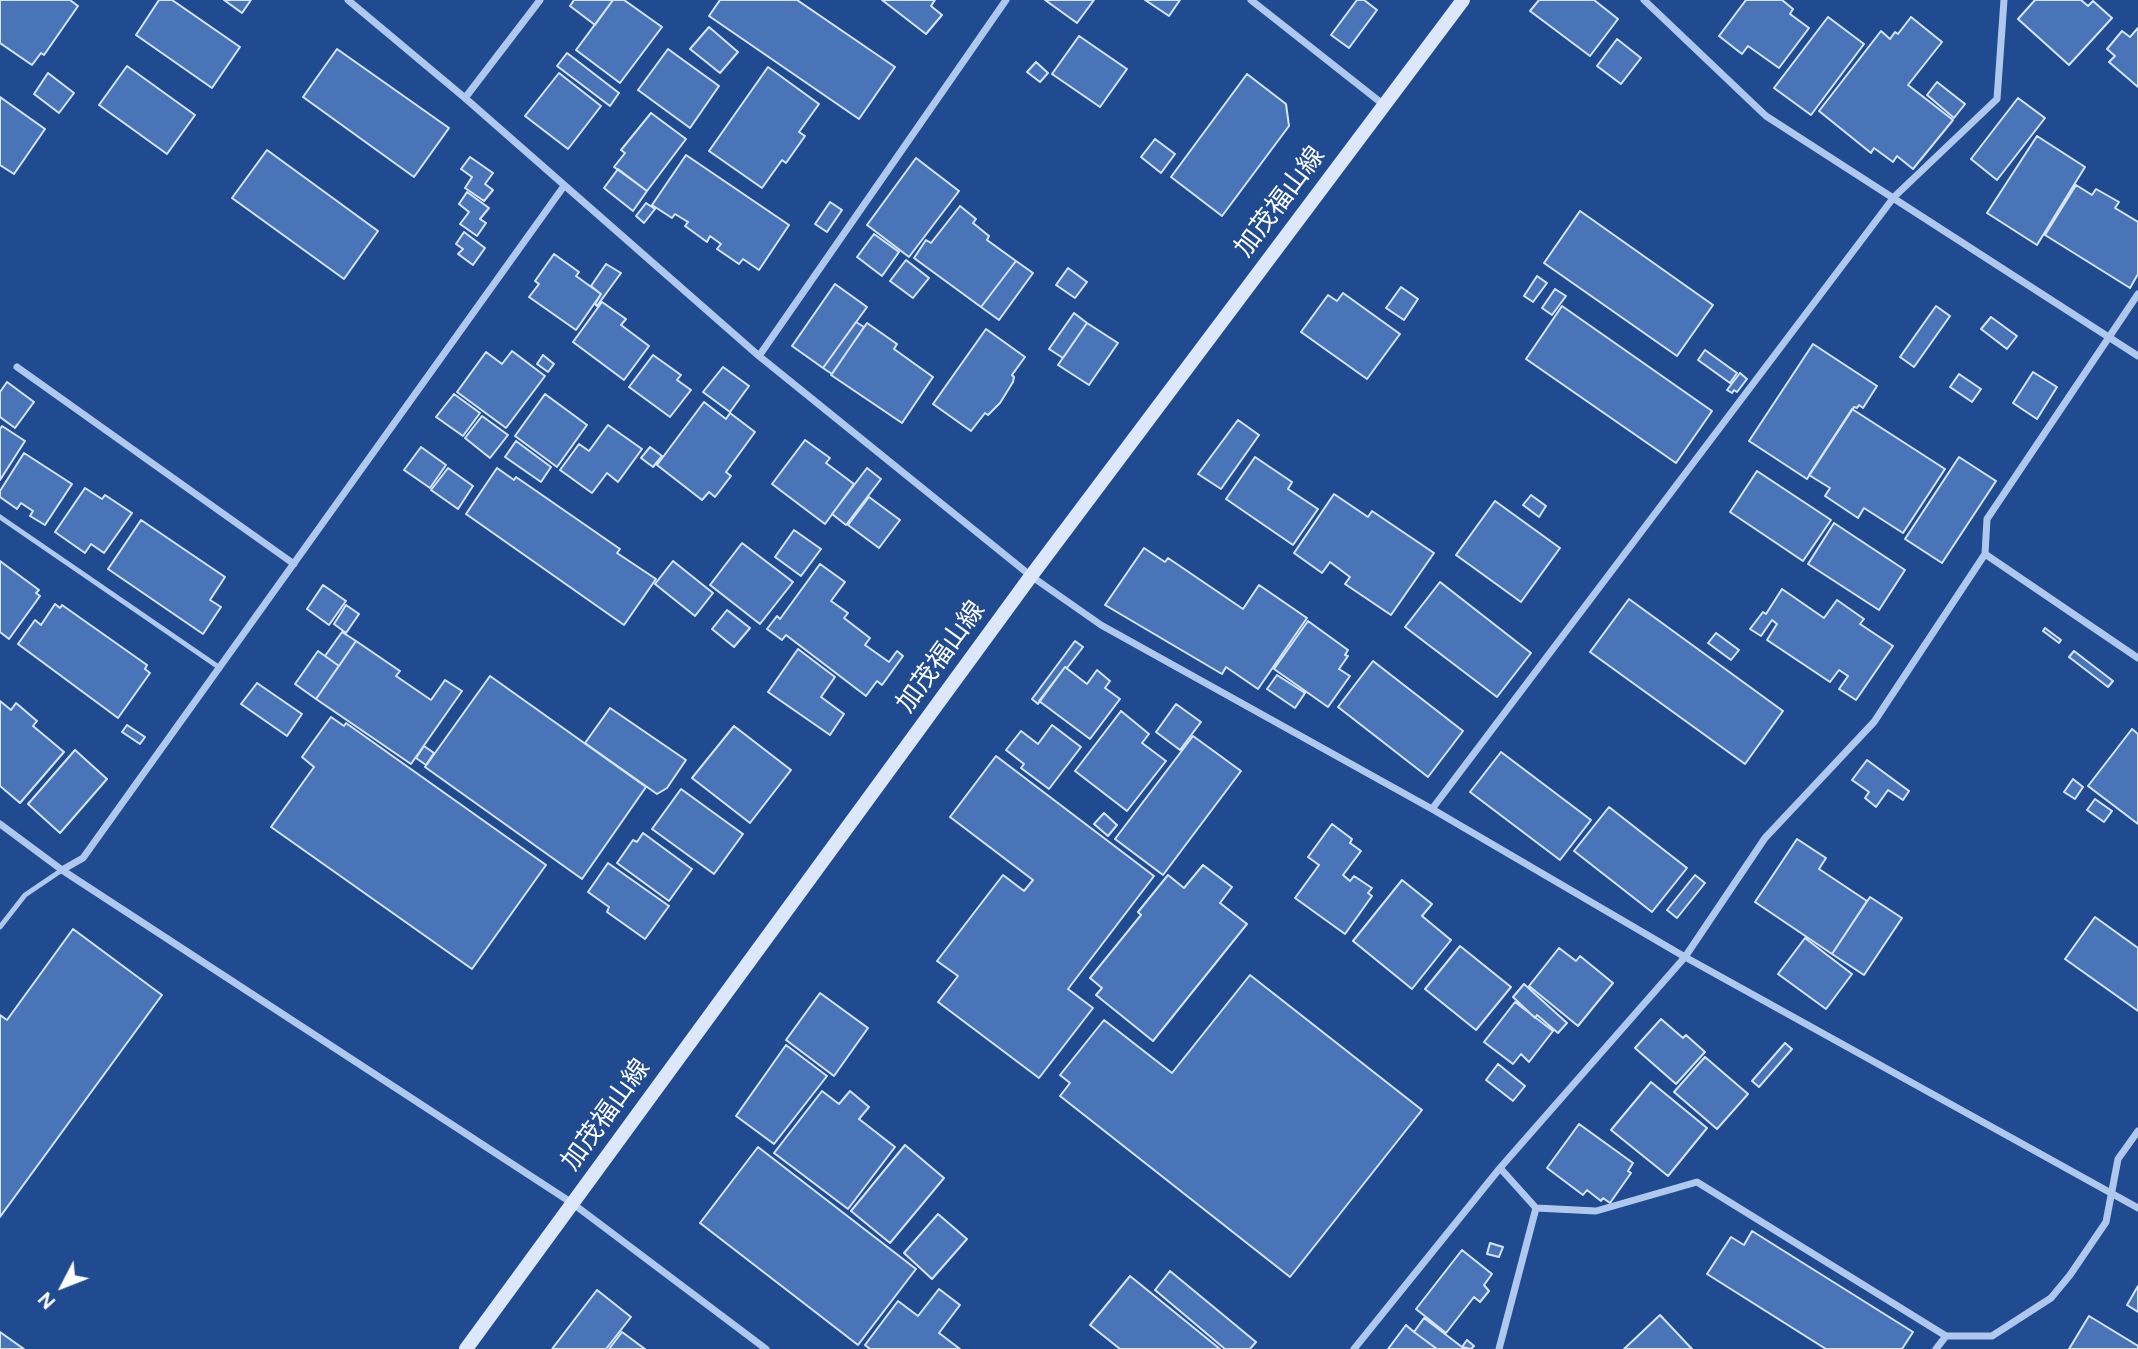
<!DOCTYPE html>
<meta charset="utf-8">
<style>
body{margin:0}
#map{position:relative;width:2138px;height:1349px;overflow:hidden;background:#204b90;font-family:Figtree,sans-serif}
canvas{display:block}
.north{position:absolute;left:28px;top:1251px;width:70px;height:70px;-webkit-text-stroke:5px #204b90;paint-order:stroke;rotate:228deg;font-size:19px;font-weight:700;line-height:28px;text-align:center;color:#fff}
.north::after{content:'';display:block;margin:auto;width:24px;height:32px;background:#fff;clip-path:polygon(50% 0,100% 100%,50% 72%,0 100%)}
</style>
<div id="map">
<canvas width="2138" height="1349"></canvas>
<div class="north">N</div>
</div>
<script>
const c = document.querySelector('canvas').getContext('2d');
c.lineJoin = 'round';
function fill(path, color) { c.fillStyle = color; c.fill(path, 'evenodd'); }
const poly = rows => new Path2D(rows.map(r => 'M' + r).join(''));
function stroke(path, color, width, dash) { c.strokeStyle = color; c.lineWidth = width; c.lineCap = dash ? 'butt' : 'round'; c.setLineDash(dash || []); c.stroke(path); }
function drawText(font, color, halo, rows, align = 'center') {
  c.font = font + ' Figtree,"Noto Sans JP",sans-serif'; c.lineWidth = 7; c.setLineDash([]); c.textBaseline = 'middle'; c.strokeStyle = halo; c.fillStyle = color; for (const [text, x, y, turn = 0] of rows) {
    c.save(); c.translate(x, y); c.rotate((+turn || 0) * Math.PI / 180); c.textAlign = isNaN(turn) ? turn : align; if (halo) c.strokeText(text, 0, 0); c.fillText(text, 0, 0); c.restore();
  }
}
const building = poly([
 [0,0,70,0,78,6,44,55,41,53,32,65,0,43,0,0],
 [159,0,172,0,240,47,212,88,136,35,159,0],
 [224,0,251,0,242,13,224,0],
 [574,0,613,0,595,25,570,6,574,0],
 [613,0,624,0,662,27,620,83,576,50,613,0],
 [720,0,797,0,895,67,859,119,709,16,720,0],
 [882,0,935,0,931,6,942,15,926,34,882,0],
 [1045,0,1094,0,1077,23,1045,0],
 [1145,0,1180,0,1169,16,1145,0],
 [1357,0,1364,0,1377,10,1349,48,1331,35,1357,0],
 [1539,0,1594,0,1618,19,1590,56,1530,11,1539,0],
 [1746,0,1782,0,1793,9,1790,14,1809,28,1779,68,1748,46,1742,54,1719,36,1746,0],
 [2035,0,2081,0,2088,6,2093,1,2112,18,2069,65,2018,19,2035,0],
 [1828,17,1864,44,1811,115,1774,88,1828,17],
 [1911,17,1942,42,1908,85,1953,120,1913,169,1897,156,1893,162,1874,148,1871,153,1819,111,1881,31,1890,39,1895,32,1898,34,1911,17],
 [709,27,738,52,720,73,690,49,709,27],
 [2138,28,2138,87,2109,62,2115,56,2107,49,2122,31,2130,37,2138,28],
 [1079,36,1127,69,1100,107,1052,74,1079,36],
 [1617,39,1641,58,1621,84,1597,66,1617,39],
 [337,49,449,128,414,177,303,97,337,49],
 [668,49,719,86,690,128,638,90,668,49],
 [567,53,619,93,610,106,557,66,567,53],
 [1036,62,1048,73,1040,82,1027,72,1036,62],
 [127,66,195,115,167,154,99,105,127,66],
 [768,67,819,104,799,132,805,136,786,163,782,160,762,188,709,151,768,67],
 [48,73,74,93,59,113,34,94,48,73],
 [559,73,601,106,568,149,525,116,559,73],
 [1247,74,1286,104,1289,126,1222,216,1171,177,1247,74],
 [1937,82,1965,104,1954,118,1927,95,1937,82],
 [0,97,45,129,14,174,0,165,0,97],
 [2018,98,2045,118,1997,180,1971,159,2018,98],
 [651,113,686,139,647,191,614,167,625,153,621,150,651,113],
 [2037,136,2085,167,2037,245,1987,213,2037,136],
 [1155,139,1175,154,1161,173,1141,157,1155,139],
 [267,150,378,231,344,279,232,198,267,150],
 [686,155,789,225,759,270,743,259,739,264,717,249,721,244,710,236,707,242,685,226,688,222,675,214,672,218,652,205,686,155],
 [470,157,493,173,485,184,493,190,484,201,465,188,472,177,461,169,470,157],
 [916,158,959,191,909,257,867,225,916,158],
 [618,169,647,191,633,211,604,188,618,169],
 [2076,185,2092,195,2096,189,2119,202,2115,208,2138,222,2138,274,2130,288,2045,235,2076,185],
 [467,192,489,208,480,219,486,223,477,236,460,224,469,212,459,204,467,192],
 [830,202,842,210,827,232,815,224,830,202],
 [646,203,655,209,644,223,636,216,646,203],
 [960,206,976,219,973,223,989,236,987,240,1016,261,981,307,914,258,926,240,931,243,960,206],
 [1580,211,1713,305,1677,356,1544,263,1580,211],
 [464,232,485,248,473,265,458,254,463,249,456,244,464,232],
 [874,234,899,252,882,276,857,257,874,234],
 [554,254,579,272,576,276,601,294,576,330,529,297,539,284,535,281,554,254],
 [906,260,929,278,913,298,890,281,906,260],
 [1016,261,1033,273,999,320,981,307,1016,261],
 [606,264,621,273,597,306,595,304,601,294,591,286,606,264],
 [1068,268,1087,282,1075,298,1056,285,1068,268],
 [1537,276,1547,283,1533,302,1524,296,1537,276],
 [835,284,867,307,823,368,792,346,835,284],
 [1401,287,1418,299,1404,320,1386,308,1401,287],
 [1555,289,1566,296,1552,315,1542,308,1555,289],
 [1343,293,1400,334,1367,379,1301,332,1328,295,1337,301,1343,293],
 [602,302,626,319,621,325,649,346,624,380,573,342,602,302],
 [1562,306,1712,411,1676,463,1526,359,1562,306],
 [1936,306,1950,316,1914,367,1900,357,1936,306],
 [1074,313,1087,323,1063,358,1049,349,1074,313],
 [1991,317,2017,336,2007,349,1981,329,1991,317],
 [856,322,864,327,832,374,823,368,856,322],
 [867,323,897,344,894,349,933,377,902,423,831,375,867,323],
 [1087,323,1118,343,1089,385,1058,365,1087,323],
 [986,329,1025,357,1012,375,1014,377,1013,382,1000,403,988,415,985,413,971,431,933,404,986,329],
 [1813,344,1877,386,1863,408,1859,405,1857,408,1854,407,1807,479,1749,441,1813,344],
 [1705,350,1737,373,1730,383,1698,360,1705,350],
 [512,351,545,376,506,428,457,392,486,352,502,364,512,351],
 [543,355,554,364,548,372,537,364,543,355],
 [653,355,681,375,677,380,691,390,670,417,629,387,653,355],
 [723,367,749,386,730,412,703,392,723,367],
 [2033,372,2057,387,2037,419,2013,403,2033,372],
 [1740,373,1747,379,1737,392,1734,390,1732,393,1727,390,1740,373],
 [1959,374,1981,389,1972,402,1950,387,1959,374],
 [7,382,34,402,15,428,0,417,0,392,7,382],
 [454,394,480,413,463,436,436,417,454,394],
 [545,394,587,425,557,467,515,436,545,394],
 [704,402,726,419,730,413,755,432,726,472,731,476,715,497,709,492,702,500,657,465,704,402],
 [1852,409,1945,469,1903,533,1864,508,1858,518,1825,496,1830,488,1809,475,1852,409],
 [482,416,508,435,490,458,465,438,482,416],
 [1238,420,1259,435,1221,489,1198,474,1238,420],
 [608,425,642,449,618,482,607,473,592,493,560,470,579,444,589,451,608,425],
 [2,426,25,441,0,480,0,429,2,426],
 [805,440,830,458,826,463,854,484,825,524,772,484,805,440],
 [516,441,551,467,541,482,505,457,516,441],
 [421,447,446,465,430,488,404,470,421,447],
 [650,447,662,456,653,467,641,458,650,447],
 [24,453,72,484,45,525,30,516,33,511,21,503,17,509,0,497,0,491,24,453],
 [1255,457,1292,482,1288,489,1318,509,1293,545,1226,499,1255,457],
 [1959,457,1996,481,1942,563,1905,539,1959,457],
 [448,468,473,486,458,509,431,490,448,468],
 [497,468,514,480,516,477,620,549,617,553,656,579,624,625,466,514,497,468],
 [867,468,881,479,846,525,832,514,867,468],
 [1757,471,1831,520,1803,561,1730,512,1757,471],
 [85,488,102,499,105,495,132,513,104,553,91,544,85,553,55,532,85,488],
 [1334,494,1368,517,1372,511,1434,553,1391,615,1345,584,1350,577,1330,562,1322,573,1294,553,1334,494],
 [1531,495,1546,506,1539,517,1523,505,1531,495],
 [869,497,900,520,879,548,848,525,869,497],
 [1495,501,1560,548,1521,602,1456,555,1495,501],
 [141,520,225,577,210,600,221,607,203,634,108,569,141,520],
 [1834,523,1905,570,1879,610,1808,564,1834,523],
 [794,530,821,549,801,576,775,557,794,530],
 [742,543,793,582,760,624,710,585,742,543],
 [1144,548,1165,562,1168,558,1243,609,1259,585,1307,618,1258,689,1226,667,1222,674,1105,605,1144,548],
 [0,561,39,590,36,593,40,596,9,639,0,632,0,561],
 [673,561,713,593,695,616,655,584,673,561],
 [820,564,845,582,831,601,848,613,844,618,870,638,865,645,889,662,897,651,903,656,882,685,877,681,866,696,786,635,782,640,767,629,777,616,780,619,820,564],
 [1440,582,1531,653,1497,697,1405,627,1440,582],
 [323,585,346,601,329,625,307,609,323,585],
 [1782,589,1824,618,1837,600,1864,619,1860,624,1893,646,1856,700,1839,689,1848,676,1839,670,1830,682,1767,640,1777,624,1772,620,1761,636,1750,629,1763,612,1766,614,1782,589],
 [1629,599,1783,711,1745,764,1590,652,1629,599],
 [55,604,60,608,62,605,147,665,145,669,150,673,118,718,18,644,35,620,41,625,55,604],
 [346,605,359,614,346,633,334,624,346,605],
 [727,610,750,628,734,647,712,629,727,610],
 [1308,621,1348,650,1345,655,1348,656,1339,669,1350,676,1328,707,1274,669,1308,621],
 [2045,628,2061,640,2059,643,2043,631,2045,628],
 [342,632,356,641,339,666,325,656,342,632],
 [1716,633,1739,650,1731,660,1708,643,1716,633],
 [356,641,400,671,396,676,431,700,445,680,462,691,411,764,316,699,356,641],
 [1075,641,1083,647,1067,668,1065,667,1038,704,1032,699,1075,641],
 [798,649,835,677,821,697,844,714,830,735,768,692,798,649],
 [318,651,339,666,316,699,295,684,318,651],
 [2074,651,2113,681,2108,687,2069,657,2074,651],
 [1373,661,1463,731,1428,777,1338,707,1373,661],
 [1065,667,1087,684,1097,670,1110,681,1105,688,1120,699,1090,739,1039,701,1065,667],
 [1277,675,1305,693,1295,708,1267,689,1277,675],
 [490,676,646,787,582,879,425,767,490,676],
 [257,683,302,714,287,736,241,704,257,683],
 [0,701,11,710,16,703,37,721,33,726,64,752,20,803,0,786,0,701],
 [1176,704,1201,722,1180,750,1156,732,1176,704],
 [610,708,686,760,667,788,657,794,585,743,610,708],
 [1121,711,1149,734,1142,743,1166,761,1127,811,1075,771,1121,711],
 [331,717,344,726,346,723,546,865,472,969,271,827,314,767,302,757,331,717],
 [127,725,145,737,140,744,122,732,127,725],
 [1052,725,1081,747,1049,789,1021,768,1024,764,1006,750,1021,731,1038,744,1052,725],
 [734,726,791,770,750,823,692,778,734,726],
 [2132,729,2138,734,2138,824,2088,786,2132,729],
 [1193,736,1241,771,1163,875,1115,839,1193,736],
 [424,746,434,753,426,765,416,758,424,746],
 [75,750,107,779,60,833,28,804,75,750],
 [1501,752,1591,820,1560,860,1470,792,1501,752],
 [996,756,1154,876,1068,989,1093,1008,1039,1078,938,1002,958,976,937,961,1003,875,1024,891,1033,880,950,817,996,756],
 [1867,760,1909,791,1903,800,1888,790,1876,807,1865,798,1869,792,1852,780,1867,760],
 [2073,779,2083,787,2075,799,2064,792,2073,779],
 [681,789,743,834,714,874,652,829,681,789],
 [2095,799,2112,811,2104,822,2087,810,2095,799],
 [1609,807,1687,868,1652,912,1574,851,1609,807],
 [1104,813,1117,825,1108,836,1094,824,1104,813],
 [1332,824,1352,839,1350,843,1361,851,1343,875,1350,881,1354,876,1372,888,1368,893,1372,896,1345,934,1295,898,1319,865,1308,857,1332,824],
 [643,833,692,869,669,901,617,863,633,840,637,842,643,833],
 [1797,839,1826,858,1819,869,1867,901,1832,954,1755,902,1797,839],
 [608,863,669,906,645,939,607,912,609,907,588,892,608,863],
 [1203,865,1232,887,1220,903,1247,924,1153,1041,1096,995,1102,988,1090,978,1141,915,1138,912,1168,875,1184,888,1203,865],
 [1695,875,1705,883,1677,918,1667,910,1695,875],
 [1402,880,1432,904,1422,916,1451,940,1412,989,1353,941,1402,880],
 [1870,897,1902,918,1864,975,1832,954,1870,897],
 [2095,917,2138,948,2138,1011,2065,959,2095,917],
 [73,929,162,995,0,1217,0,1015,7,1020,73,929],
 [1805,938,1852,974,1826,1009,1778,974,1805,938],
 [1460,946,1511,987,1476,1030,1425,989,1460,946],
 [1559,948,1576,961,1580,956,1613,983,1578,1026,1529,986,1559,948],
 [1250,975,1422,1110,1290,1277,1060,1096,1070,1083,1060,1075,1104,1020,1172,1073,1250,975],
 [1524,984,1567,1023,1558,1033,1537,1015,1535,1018,1513,997,1524,984],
 [820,993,868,1028,834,1076,786,1040,820,993],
 [1515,1002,1553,1031,1529,1062,1521,1054,1513,1064,1484,1042,1515,1002],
 [1661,1019,1683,1038,1686,1035,1705,1052,1676,1084,1635,1048,1661,1019],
 [1785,1043,1792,1049,1759,1087,1752,1081,1785,1043],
 [786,1045,827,1076,774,1144,736,1116,786,1045],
 [1705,1057,1748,1094,1717,1129,1674,1092,1705,1057],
 [1498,1064,1525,1086,1513,1101,1486,1080,1498,1064],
 [1651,1082,1707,1128,1668,1176,1611,1130,1651,1082],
 [822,1091,839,1104,850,1091,869,1107,859,1119,895,1147,848,1209,774,1153,822,1091],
 [1579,1124,1633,1163,1628,1171,1631,1173,1610,1203,1603,1198,1601,1201,1587,1190,1583,1195,1547,1168,1579,1124],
 [905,1145,944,1178,890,1243,851,1211,905,1145],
 [758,1147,916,1269,858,1345,700,1223,758,1147],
 [938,1214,967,1239,932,1279,904,1253,938,1214],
 [1752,1231,1913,1332,1902,1349,1826,1349,1707,1274,1731,1237,1744,1245,1752,1231],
 [1490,1243,1503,1247,1499,1257,1487,1254,1490,1243],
 [1462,1250,1492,1274,1484,1285,1489,1291,1480,1302,1474,1297,1446,1333,1416,1309,1462,1250],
 [1170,1271,1256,1342,1250,1349,1225,1349,1155,1290,1170,1271],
 [1130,1276,1220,1349,1120,1349,1090,1325,1130,1276],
 [2138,1286,2138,1312,2127,1305,2138,1286],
 [939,1289,960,1305,939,1333,960,1349,870,1349,865,1345,898,1301,918,1316,939,1289],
 [597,1290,631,1317,606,1349,552,1349,597,1290],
 [1660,1315,1692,1349,1624,1349,1660,1315],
 [2089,1316,2138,1346,2138,1349,2069,1349,2089,1316],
 [1424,1318,1462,1347,1465,1349,1437,1349,1414,1332,1424,1318],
 [1406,1325,1414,1332,1437,1349,1388,1349,1406,1325],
 [0,1332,24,1349,0,1349,0,1332],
 [622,1332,645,1349,609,1349,622,1332],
 [1467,1340,1474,1346,1471,1349,1462,1347,1467,1340]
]);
fill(building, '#4974b7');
stroke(building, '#d6e4f9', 2);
stroke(poly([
 [0,517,220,668],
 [0,927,25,895,62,870]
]), '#b0c8ed', 5);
stroke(poly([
 [348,0,465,98,759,356,1031,576,1101,625,1432,809,1685,957,2138,1208],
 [1251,0,1384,105],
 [1644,0,1766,116,2138,356],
 [465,98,540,0],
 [759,356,1006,0],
 [17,367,294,564],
 [1985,554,2138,658],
 [1432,809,1894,197,1997,99,2004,0],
 [0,824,62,870,572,1203,766,1349],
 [62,870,83,858,564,186],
 [1536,1208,1596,1211,1697,1182,1946,1336],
 [1354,1349,1500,1168,1685,957,1765,838,1874,722,1985,554,1987,519,2138,294],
 [1499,1349,1536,1208,1500,1168],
 [1936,1349,1946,1336,1992,1336,2051,1298,2070,1275,2106,1222,2118,1159,2138,1131]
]), '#b0c8ed', 7);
stroke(poly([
 [466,1349,1031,576,1463,0]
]), '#dce7fa', 14);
drawText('26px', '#fff', '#204b90', [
 ["加茂福山線",1280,202,-53],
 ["加茂福山線",941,657,-54],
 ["加茂福山線",606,1115,-54]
]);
</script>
